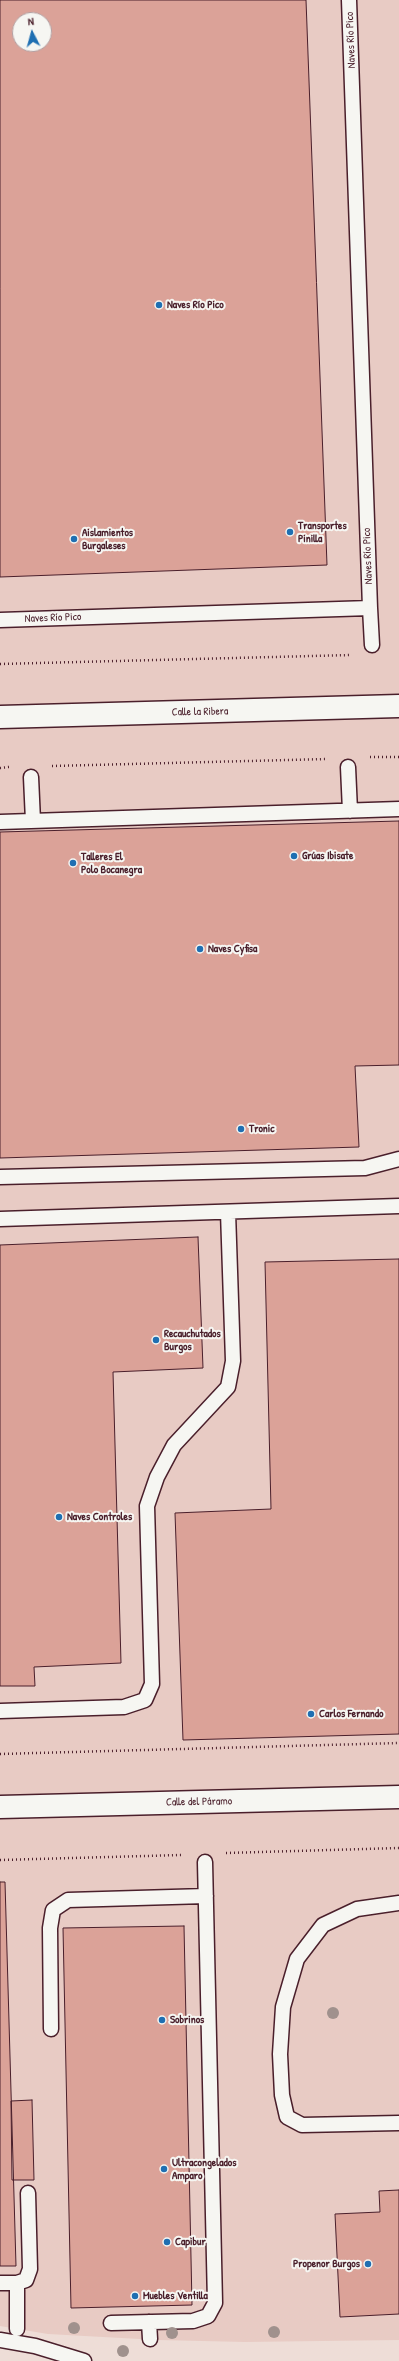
<!DOCTYPE html>
<meta charset="utf-8">
<style>
body{margin:0}
#map{position:relative;width:399px;height:2361px;overflow:hidden;background:#eeddd7;font-family:"Patrick Hand",sans-serif}
canvas{display:block}
.north{position:absolute;left:12px;top:12px;width:40px;height:40px;box-sizing:border-box;background:#f6f6f2;border:1px solid #b1a0a2;border-radius:50%;rotate:354deg;font-size:11px;font-weight:700;line-height:16px;text-align:center;color:#4a1f2b}
.north::after{content:'';display:block;margin:auto;width:14px;height:18px;background:#1f6fb2;clip-path:polygon(50% 0,100% 100%,50% 72%,0 100%)}
</style>
<div id="map">
<canvas width="399" height="2361"></canvas>
<div class="north">N</div>
</div>
<script>
const c = document.querySelector('canvas').getContext('2d');
c.lineJoin = 'round';
function fill(path, color) { c.fillStyle = color; c.fill(path, 'evenodd'); }
const poly = rows => new Path2D(rows.map(r => 'M' + r).join(''));
function stroke(path, color, width, dash) { c.strokeStyle = color; c.lineWidth = width; c.lineCap = dash ? 'butt' : 'round'; c.setLineDash(dash || []); c.stroke(path); }
function drawText(font, color, halo, rows, align = 'center') {
  c.font = font + ' "Patrick Hand",sans-serif'; c.lineWidth = 4; c.setLineDash([]); c.textBaseline = 'middle'; c.strokeStyle = halo; c.fillStyle = color; for (const [text, x, y, turn = 0] of rows) {
    c.save(); c.translate(x, y); c.rotate((+turn || 0) * Math.PI / 180); c.textAlign = isNaN(turn) ? turn : align; if (halo) c.strokeText(text, 0, 0); c.fillText(text, 0, 0); c.restore();
  }
}
fill(poly([
 [0,0,399,0,399,2340,245,2342,158,2340,48,2334,0,2326],
 [20,20,44,20,44,44,20,44]
]), '#e8cbc4');
const building = poly([
 [0,0,306,0,327,565,0,577,0,0],
 [20,20,44,20,44,44,20,44,20,20],
 [399,821,399,1065,355,1066,359,1147,0,1158,0,832,399,821],
 [198,1237,203,1368,113,1372,121,1663,34,1667,35,1686,0,1686,0,1245,198,1237],
 [399,1259,399,1734,183,1740,175,1513,271,1509,265,1262,399,1259],
 [0,1882,5,1882,16,2266,0,2266,0,1882],
 [184,1926,192,2305,71,2308,63,1928,184,1926],
 [32,2100,34,2180,12,2180,11,2101,32,2100],
 [399,2190,399,2314,340,2317,335,2214,380,2212,379,2191,399,2190]
]);
fill(building, '#dba298');
stroke(building, '#4a1f2b', 1);
const service = poly([
 [370,608,372,645],
 [0,620,370,608,349,0],
 [348,767,350,811],
 [31,777,33,821],
 [0,822,399,809],
 [0,1177,365,1168,399,1159],
 [0,1219,399,1206],
 [0,1711,124,1707,145,1700,152,1684,147,1506,157,1477,174,1445,228,1387,233,1361,228,1212],
 [399,1903,357,1909,323,1925,297,1959,283,2007,280,2054,282,2095,287,2117,302,2125,399,2123],
 [51,2029,50,1928,53,1910,68,1900,206,1896],
 [0,2283,17,2283,26,2280,30,2269,28,2193],
 [17,2283,17,2329],
 [149,2322,150,2339],
 [111,2323,193,2321,208,2316,215,2303,205,1862],
 [0,2340,35,2346,84,2361]
]);
const minor = poly([
 [0,717,399,706],
 [0,1807,399,1797]
]);
stroke(service, '#4a1f2b', 17);
stroke(minor, '#4a1f2b', 25);
stroke(poly([
 [0,664,351,655],
 [370,757,399,757],
 [52,766,327,759],
 [0,768,9,767],
 [0,1754,399,1743],
 [226,1853,399,1848],
 [0,1860,181,1855]
]), '#4a1f2b', 2.5, [1, 3]);
stroke(service, '#f6f6f2', 14);
stroke(minor, '#f6f6f2', 22);
c.fillStyle = '#a0918d';
for (const [x, y] of [
 [333,2013],
 [74,2328],
 [274,2332],
 [172,2333],
 [123,2351]
]) { c.beginPath(); c.arc(x, y, 6, 0, 2 * Math.PI); c.fill(); }
for (const [x, y, r, color] of [
 [159,305,4,"#1f6fb2"],
 [290,532,4,"#1f6fb2"],
 [74,539,4,"#1f6fb2"],
 [294,856,4,"#1f6fb2"],
 [73,863,4,"#1f6fb2"],
 [200,949,4,"#1f6fb2"],
 [241,1129,4,"#1f6fb2"],
 [156,1340,4,"#1f6fb2"],
 [59,1517,4,"#1f6fb2"],
 [311,1714,4,"#1f6fb2"],
 [162,2020,4,"#1f6fb2"],
 [164,2169,4,"#1f6fb2"],
 [167,2242,4,"#1f6fb2"],
 [368,2264,4,"#1f6fb2"],
 [135,2296,4,"#1f6fb2"]
]) { const dot = new Path2D(); dot.arc(x, y, r, 0, 2 * Math.PI); c.fillStyle = color; c.fill(dot); stroke(dot, '#f6f6f2', 1.5); }
drawText('11px', '#4a1f2b', '#f6f6f2', [
 ["Naves Río Pico",351,40,-92],
 ["Naves Río Pico",368,556,-92],
 ["Naves Río Pico",53,618,-2],
 ["Calle la Ribera",200,712,-1],
 ["Calle del Páramo",199,1802,-1]
]);
drawText('bold 11px', '#4a1f2b', '#f6f6f2', [
 ["Naves Río Pico",167,305],
 ["Transportes",298,526],
 ["Pinilla",298,539],
 ["Aislamientos",82,533],
 ["Burgaleses",82,546],
 ["Grúas Ibisate",302,856],
 ["Talleres El",81,857],
 ["Polo Bocanegra",81,870],
 ["Naves Cyfisa",208,949],
 ["Tronic",249,1129],
 ["Recauchutados",164,1334],
 ["Burgos",164,1347],
 ["Naves Controles",67,1517],
 ["Carlos Fernando",319,1714],
 ["Sobrinos",170,2020],
 ["Ultracongelados",172,2163],
 ["Amparo",172,2176],
 ["Capibur",175,2242],
 ["Propenor Burgos",360,2264,"right"],
 ["Muebles Ventilla",143,2296]
], 'left');
</script>
